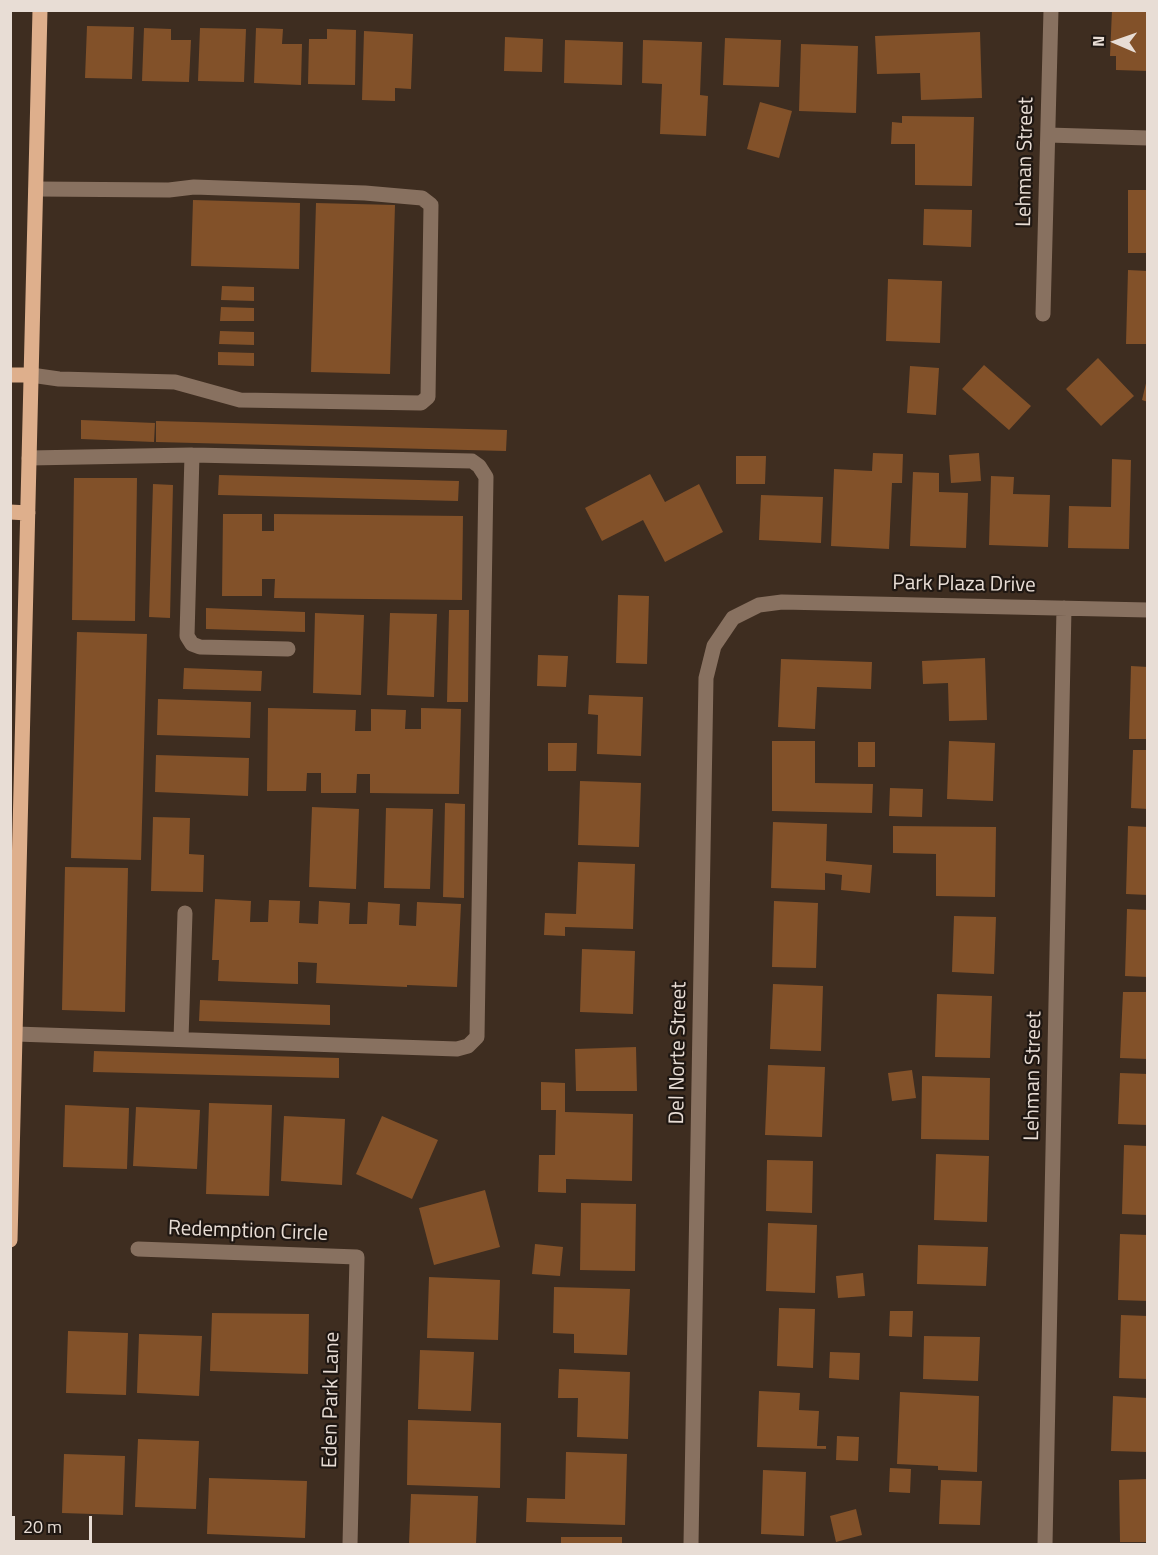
<!DOCTYPE html>
<style>
body{margin:0}
#map{position:relative;width:1158px;height:1555px;overflow:hidden;background:#3e2d20;font-family:"Titillium Web",sans-serif}
canvas{display:block}
.frame{position:absolute;inset:0;border:12px solid #e8ddd5;pointer-events:none}
.north{position:absolute;left:1086px;top:12px;width:60px;height:60px;-webkit-text-stroke:4px #1f1712;paint-order:stroke;rotate:272deg;font-size:16px;font-weight:700;line-height:24px;text-align:center;color:#e8ddd5}
.north::after{content:'';display:block;margin:auto;width:21px;height:27px;background:#e8ddd5;clip-path:polygon(50% 0,100% 100%,50% 72%,0 100%)}
.scale{position:absolute;left:12px;top:1516px;width:80px;height:27px;box-sizing:border-box;border:3px solid #e8ddd5;border-top:0;padding-left:8px;font-size:18px;line-height:21px;white-space:nowrap;color:#e8ddd5;-webkit-text-stroke:4px #1f1712;paint-order:stroke}
</style>
<div id="map">
<canvas width="1158" height="1555"></canvas>
<div class="frame"></div>
<div class="north">N</div>
<div class="scale">20 m</div>
</div>
<script>
const c = document.querySelector('canvas').getContext('2d');
c.lineJoin = 'round';
function fill(path, color) { c.fillStyle = color; c.fill(path, 'evenodd'); }
const poly = rows => new Path2D(rows.map(r => 'M' + r).join(''));
function stroke(path, color, width, dash) { c.strokeStyle = color; c.lineWidth = width; c.lineCap = dash ? 'butt' : 'round'; c.setLineDash(dash || []); c.stroke(path); }
function drawText(font, color, halo, rows, align = 'center') {
  c.font = font + ' "Titillium Web",sans-serif'; c.lineWidth = 4.5; c.setLineDash([]); c.textBaseline = 'middle'; c.strokeStyle = halo; c.fillStyle = color; for (const [text, x, y, turn = 0] of rows) {
    c.save(); c.translate(x, y); c.rotate((+turn || 0) * Math.PI / 180); c.textAlign = isNaN(turn) ? turn : align; if (halo) c.strokeText(text, 0, 0); c.fillText(text, 0, 0); c.restore();
  }
}
fill(poly([
 [1112,10,1148,10,1148,71,1116,70,1116,56,1110,56],
 [87,26,134,27,132,79,85,78],
 [144,28,171,29,171,40,191,40,189,82,142,81],
 [200,28,246,29,244,82,198,81],
 [256,28,283,29,282,44,302,44,301,85,254,83],
 [327,29,356,30,355,85,308,84,309,39,327,39],
 [364,31,413,34,411,89,395,88,395,101,362,100],
 [980,32,982,98,921,100,920,73,877,74,875,36],
 [505,37,543,39,542,72,504,71],
 [725,38,781,40,779,87,723,85],
 [565,40,623,42,622,85,564,83],
 [643,40,702,42,700,95,708,96,706,136,660,134,662,84,642,83],
 [801,44,858,46,856,113,799,111],
 [760,102,792,111,779,158,747,149],
 [902,116,974,117,972,186,915,185,915,144,891,144,892,122,902,123],
 [1128,190,1148,190,1148,253,1128,253],
 [193,200,300,203,299,269,191,266],
 [316,203,395,205,390,374,311,372],
 [924,209,972,210,971,247,923,245],
 [1128,270,1148,271,1148,344,1126,344],
 [888,279,942,281,940,343,886,341],
 [222,286,254,287,254,301,221,300],
 [221,307,254,308,254,321,220,321],
 [220,331,254,332,254,345,219,344],
 [218,352,254,353,254,366,218,365],
 [1098,358,1134,396,1101,426,1066,389],
 [984,365,1031,406,1009,430,962,389],
 [910,366,939,368,936,415,907,413],
 [1147,379,1148,379,1148,402,1142,400],
 [81,420,155,423,154,442,81,439],
 [156,421,507,430,506,451,156,442],
 [873,453,903,454,902,483,892,483,889,549,831,546,834,469,872,471],
 [979,453,981,481,951,483,949,455],
 [736,456,766,456,765,484,736,484],
 [1112,459,1131,460,1129,549,1068,548,1069,506,1111,507],
 [913,472,939,473,939,492,968,493,966,548,910,546],
 [650,474,665,502,699,484,723,532,665,562,643,520,602,541,585,508],
 [219,475,459,481,458,501,218,495],
 [991,476,1014,477,1013,494,1050,495,1048,547,989,545],
 [74,478,137,478,135,621,72,620],
 [153,484,173,485,170,618,149,617],
 [761,495,823,497,821,543,759,540],
 [223,514,262,514,262,531,274,531,274,514,463,516,462,600,274,598,275,579,262,579,262,596,222,596],
 [618,595,649,596,647,664,616,663],
 [206,608,305,612,305,632,206,629],
 [449,610,469,610,468,702,447,702],
 [315,613,364,615,361,695,313,693],
 [390,613,437,614,434,697,387,695],
 [77,632,147,634,141,860,71,858],
 [538,655,568,656,566,687,537,686],
 [985,658,987,720,949,721,948,683,923,684,922,661],
 [781,659,872,662,871,689,817,687,815,729,778,727],
 [1131,666,1148,667,1148,739,1129,739],
 [184,668,262,671,261,691,183,689],
 [589,695,643,697,641,756,597,754,598,715,588,714],
 [158,699,251,702,250,738,157,735],
 [268,708,356,710,355,731,371,731,371,709,406,710,405,729,421,729,421,708,461,709,459,794,370,793,370,774,357,774,356,793,321,793,321,773,307,773,306,791,267,791],
 [772,741,815,741,815,783,873,784,872,813,772,811],
 [949,741,995,743,993,801,947,799],
 [858,742,875,742,875,767,858,767],
 [548,743,577,743,576,771,548,771],
 [1133,750,1148,750,1148,809,1131,808],
 [156,755,249,758,248,796,155,792],
 [580,781,641,783,639,847,578,845],
 [890,788,923,789,922,817,889,816],
 [445,803,465,804,464,898,443,897],
 [312,807,359,809,356,889,309,887],
 [386,808,433,809,430,889,384,888],
 [153,817,190,818,189,854,204,855,203,892,151,891],
 [773,822,827,824,826,861,872,865,870,893,841,890,842,875,825,873,825,890,771,888],
 [893,826,996,827,995,897,936,896,936,854,893,853],
 [1128,826,1148,827,1148,895,1126,894],
 [578,862,635,864,633,929,565,927,565,936,544,935,545,913,576,914],
 [65,867,128,868,125,1012,62,1010],
 [215,899,251,901,250,922,268,922,269,900,300,901,299,923,318,924,319,901,350,903,349,924,367,924,368,902,400,904,399,925,416,926,417,902,461,904,457,987,407,985,407,987,316,983,317,963,298,962,298,984,218,981,219,960,212,960],
 [774,901,818,903,816,968,772,967],
 [1127,909,1148,910,1148,977,1125,976],
 [954,916,996,917,994,974,952,972],
 [582,949,635,951,633,1014,580,1012],
 [773,984,823,986,821,1051,770,1049],
 [1123,992,1148,992,1148,1059,1120,1058],
 [937,994,992,996,990,1058,935,1057],
 [200,1000,330,1005,330,1025,199,1021],
 [636,1047,637,1091,576,1091,575,1049],
 [94,1051,339,1058,339,1078,93,1072],
 [768,1065,825,1067,822,1137,765,1135],
 [912,1070,916,1098,892,1101,888,1073],
 [1120,1073,1148,1074,1148,1125,1118,1124],
 [922,1076,990,1078,989,1140,921,1139],
 [541,1082,565,1083,565,1112,633,1114,632,1181,566,1179,566,1193,538,1192,539,1155,555,1155,556,1110,541,1110],
 [209,1103,272,1105,269,1196,206,1194],
 [65,1105,129,1108,127,1169,63,1167],
 [136,1107,200,1110,197,1169,133,1166],
 [284,1116,345,1119,342,1185,281,1181],
 [382,1116,438,1140,412,1199,356,1174],
 [1124,1145,1148,1146,1148,1215,1122,1214],
 [936,1154,989,1156,987,1222,934,1220],
 [767,1160,813,1161,812,1213,766,1211],
 [485,1190,500,1247,434,1265,419,1208],
 [581,1203,636,1204,635,1271,580,1270],
 [768,1223,817,1225,815,1293,766,1291],
 [1120,1234,1148,1235,1148,1301,1118,1300],
 [535,1244,563,1247,560,1276,532,1274],
 [918,1245,988,1247,986,1286,917,1284],
 [863,1273,865,1296,838,1298,836,1276],
 [429,1277,500,1280,498,1340,427,1338],
 [554,1287,630,1289,627,1355,574,1353,574,1334,553,1333],
 [779,1308,815,1309,813,1368,777,1366],
 [890,1311,913,1311,912,1337,889,1336],
 [212,1313,309,1314,308,1374,210,1371],
 [1121,1315,1148,1316,1148,1379,1119,1378],
 [68,1331,128,1333,126,1395,66,1393],
 [139,1334,202,1336,199,1396,137,1393],
 [924,1336,980,1337,978,1381,923,1379],
 [420,1350,474,1352,471,1411,418,1409],
 [830,1352,860,1353,859,1380,829,1378],
 [559,1369,630,1372,628,1439,577,1437,578,1398,558,1398],
 [759,1391,800,1393,799,1410,819,1411,817,1446,826,1446,826,1449,757,1447],
 [900,1392,979,1396,977,1472,938,1470,938,1466,897,1464],
 [1113,1396,1148,1398,1148,1452,1111,1451],
 [408,1420,501,1423,500,1488,407,1485],
 [837,1436,859,1437,858,1461,836,1460],
 [138,1439,199,1441,196,1509,135,1507],
 [566,1452,627,1454,625,1525,526,1522,527,1498,565,1499],
 [64,1454,125,1456,123,1515,62,1513],
 [890,1468,911,1469,910,1493,889,1492],
 [763,1470,806,1472,804,1536,761,1534],
 [209,1478,307,1481,305,1538,207,1534],
 [1148,1479,1148,1542,1120,1542,1119,1480],
 [941,1480,982,1481,980,1525,939,1524],
 [411,1494,478,1496,476,1544,409,1544],
 [856,1509,862,1535,836,1542,830,1516],
 [561,1537,622,1537,622,1544,561,1544]
]), '#825129');
stroke(poly([
 [1048,135,1148,138],
 [1043,314,1051,10],
 [31,375,59,379,175,382,240,400,421,403,428,397,431,205,422,198,365,193,194,187,169,190,36,189],
 [192,455,187,636,192,644,200,647,288,649],
 [16,1034,457,1049,468,1046,477,1037,486,477,479,466,472,461,192,455,29,458],
 [181,1039,185,913],
 [138,1249,357,1257,350,1544],
 [691,1544,706,678,714,646,733,618,759,605,782,602,1148,610],
 [1045,1544,1064,608]
]), '#887160', 15);
stroke(poly([
 [10,375,31,375],
 [10,512,28,513],
 [10,1240,40,10]
]), '#deaf8c', 15);
drawText('21px', '#e8ddd5', '#1f1712', [
 ["Lehman Street",1026,162,-89],
 ["Park Plaza Drive",964,585,1],
 ["Del Norte Street",679,1053,-89],
 ["Lehman Street",1034,1076,-89],
 ["Redemption Circle",248,1232,2],
 ["Eden Park Lane",332,1400,-89]
]);
</script>
